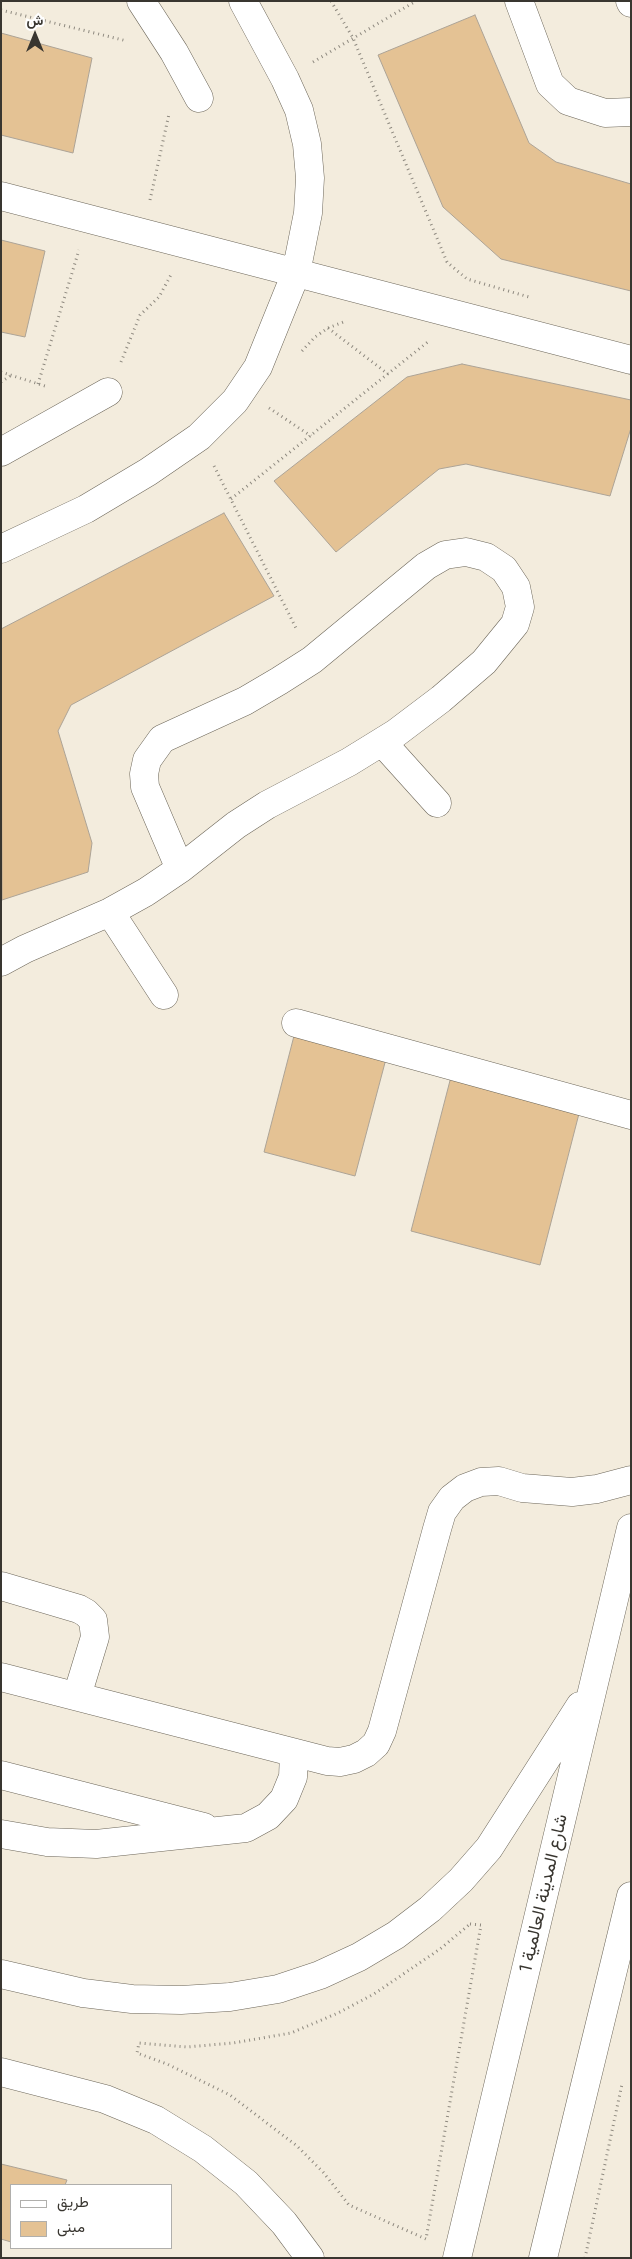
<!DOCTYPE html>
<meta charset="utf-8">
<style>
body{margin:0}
#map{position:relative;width:632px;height:2259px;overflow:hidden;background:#f3ecdd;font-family:"Exo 2",Vazirmatn,sans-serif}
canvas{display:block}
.frame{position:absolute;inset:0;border:2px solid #393630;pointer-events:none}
.legend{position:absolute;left:10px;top:2184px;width:162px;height:65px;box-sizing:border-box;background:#fff;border:1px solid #b0afac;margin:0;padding:6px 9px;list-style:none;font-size:15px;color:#393630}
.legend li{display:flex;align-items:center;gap:10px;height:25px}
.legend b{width:25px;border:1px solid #b0afac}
.north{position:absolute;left:10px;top:10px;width:50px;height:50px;-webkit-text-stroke:4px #fff;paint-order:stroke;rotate:0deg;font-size:14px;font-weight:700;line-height:20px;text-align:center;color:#393630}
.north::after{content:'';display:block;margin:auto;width:18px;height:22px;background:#393630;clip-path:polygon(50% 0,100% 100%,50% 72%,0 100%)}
</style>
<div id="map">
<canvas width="632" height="2259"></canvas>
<div class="frame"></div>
<ul class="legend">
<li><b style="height:6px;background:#fff"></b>طريق</li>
<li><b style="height:14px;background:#e4c294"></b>مبنى</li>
</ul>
<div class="north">ش</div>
</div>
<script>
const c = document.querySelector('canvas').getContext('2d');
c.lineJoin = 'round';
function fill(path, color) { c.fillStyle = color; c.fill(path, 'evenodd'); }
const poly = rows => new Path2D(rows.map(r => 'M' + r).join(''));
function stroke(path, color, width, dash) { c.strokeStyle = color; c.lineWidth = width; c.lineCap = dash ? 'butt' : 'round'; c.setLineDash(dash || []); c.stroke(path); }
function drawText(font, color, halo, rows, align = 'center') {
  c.font = font + ' "Exo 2",Vazirmatn,sans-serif'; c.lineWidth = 4; c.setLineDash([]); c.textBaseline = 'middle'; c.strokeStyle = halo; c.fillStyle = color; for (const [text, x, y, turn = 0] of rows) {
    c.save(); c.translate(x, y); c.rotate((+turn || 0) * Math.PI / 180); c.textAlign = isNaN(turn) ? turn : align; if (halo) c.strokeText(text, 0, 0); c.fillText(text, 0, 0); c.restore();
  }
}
const building = poly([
 [475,15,529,143,556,162,631,184,631,291,501,259,443,207,378,55,475,15],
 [1,33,92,58,73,153,1,135,1,33],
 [1,240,45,251,25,337,1,332,1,240],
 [462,364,631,400,631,428,610,496,466,464,439,469,336,552,274,481,407,377,462,364],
 [224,513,274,596,71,705,58,731,92,843,88,872,2,900,1,629,224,513],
 [295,1032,387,1055,355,1176,264,1152,295,1032],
 [453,1069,582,1102,540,1265,411,1231,453,1069],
 [1,2164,67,2180,65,2185,11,2185,11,2242,1,2239,1,2164]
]);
fill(building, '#e4c294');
stroke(building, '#aca396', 1);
const minor = poly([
 [141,1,174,52,199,98],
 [519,1,550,84,568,101,605,113,631,112],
 [630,1,631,3],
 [1,196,631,360],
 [1,452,108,392],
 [1,549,86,509,148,472,199,437,235,401,258,367,296,273,308,213,310,178,307,144,299,110,285,79,243,1],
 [382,742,437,803],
 [110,912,164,995],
 [1,962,25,949,110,912,146,892,180,869,236,825,267,805,349,762,396,733,441,699,484,662,515,624,520,607,516,587,504,569,486,557,466,552,445,555,426,566,312,660,279,681,245,701,162,739,147,760,144,774,145,787,180,869],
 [296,1023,631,1115],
 [1,1586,79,1609,86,1613,93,1620,95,1637,77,1696],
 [1,1677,327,1761,340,1762,354,1759,366,1753,376,1744,382,1731,437,1529,442,1512,452,1498,465,1488,481,1482,499,1481,522,1488,572,1492,597,1489,631,1480],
 [1,1775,204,1827],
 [1,1834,47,1842,96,1844,246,1828,268,1816,284,1799,293,1777,294,1753],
 [1,1974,83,1993,132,1999,181,2000,230,1997,278,1989,320,1975,359,1957,396,1935,430,1909,461,1880,489,1848,580,1706],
 [1,2072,105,2099,156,2120,203,2149,246,2183,284,2223,310,2258],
 [457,2258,631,1528],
 [543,2258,631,1896]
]);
stroke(minor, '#6c6659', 29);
stroke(poly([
 [331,1,353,38,447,262,467,279,529,297],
 [1,10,127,41],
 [313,62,416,1],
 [150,200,169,114],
 [328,328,388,374],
 [302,351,315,337,328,328,346,321],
 [121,362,140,315,159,297,172,273],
 [1,372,48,387],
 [1,382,10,376],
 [38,384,79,250],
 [269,408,311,436],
 [214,466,297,630],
 [231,499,429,341],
 [470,1924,481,1925,426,2239,349,2205,323,2172,297,2146,230,2095,167,2064,137,2053,139,2043,187,2047,233,2043,291,2033,338,2013,374,1994,440,1949,470,1924],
 [585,2258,622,2084]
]), '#8e897f', 3, [1, 4]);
stroke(minor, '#fff', 28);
drawText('18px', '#393630', '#fff', [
 ["شارع المدينة العالمية 1",543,1893,-77]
]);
</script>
